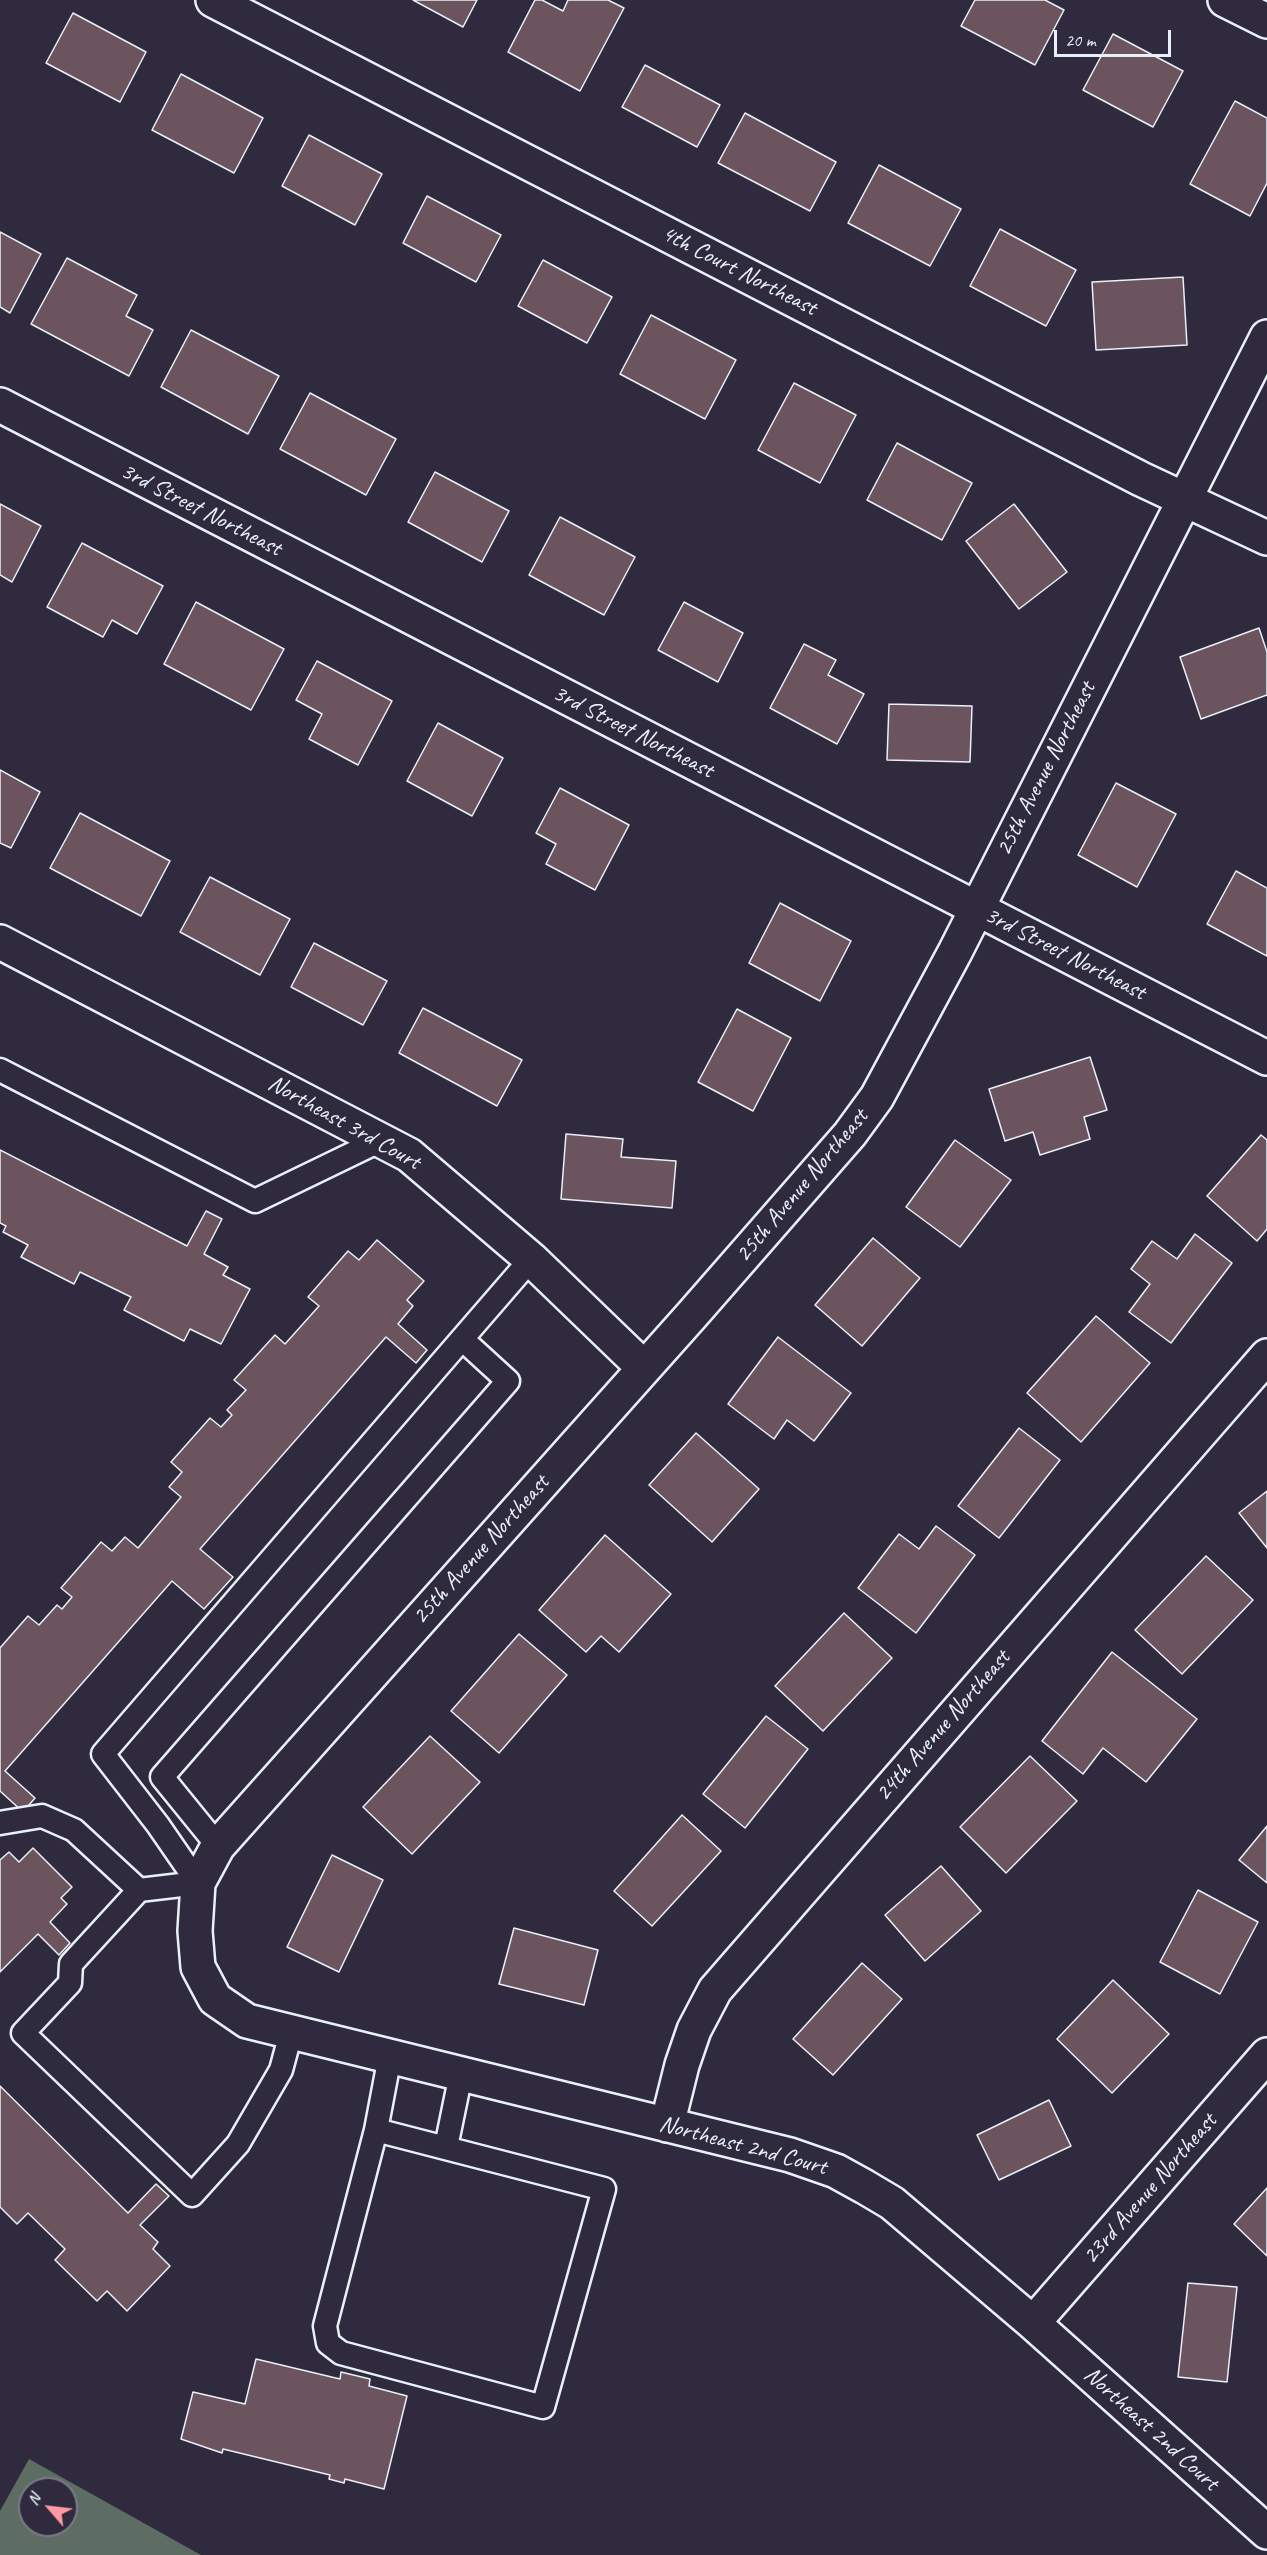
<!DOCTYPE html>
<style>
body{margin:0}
#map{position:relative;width:1267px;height:2555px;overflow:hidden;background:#2f2a3d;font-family:Caveat,sans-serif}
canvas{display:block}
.north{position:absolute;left:18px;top:2477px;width:60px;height:60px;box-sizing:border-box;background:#2f2a3d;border:2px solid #797a88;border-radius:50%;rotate:298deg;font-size:16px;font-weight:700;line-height:24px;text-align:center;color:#e8f1f8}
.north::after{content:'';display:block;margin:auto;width:21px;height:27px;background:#ff9aa2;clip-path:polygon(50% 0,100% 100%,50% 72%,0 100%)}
.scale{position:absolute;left:1054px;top:30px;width:117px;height:27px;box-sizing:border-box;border:3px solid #e8f1f8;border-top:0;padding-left:8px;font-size:18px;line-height:21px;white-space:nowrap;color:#e8f1f8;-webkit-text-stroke:4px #2f2a3d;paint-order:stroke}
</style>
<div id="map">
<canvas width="1267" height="2555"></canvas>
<div class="north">N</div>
<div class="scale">20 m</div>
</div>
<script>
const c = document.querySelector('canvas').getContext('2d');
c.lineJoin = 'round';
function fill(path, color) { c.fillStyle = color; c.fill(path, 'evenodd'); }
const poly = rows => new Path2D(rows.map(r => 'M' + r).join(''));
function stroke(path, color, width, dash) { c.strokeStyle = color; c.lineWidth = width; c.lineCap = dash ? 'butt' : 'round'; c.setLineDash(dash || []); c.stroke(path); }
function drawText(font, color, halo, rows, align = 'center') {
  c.font = font + ' Caveat,sans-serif'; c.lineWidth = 4.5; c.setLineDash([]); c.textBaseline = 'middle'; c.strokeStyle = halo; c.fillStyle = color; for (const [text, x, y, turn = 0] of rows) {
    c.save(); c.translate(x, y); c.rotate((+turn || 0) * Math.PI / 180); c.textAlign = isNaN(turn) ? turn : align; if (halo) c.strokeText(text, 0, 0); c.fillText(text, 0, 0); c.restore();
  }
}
fill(poly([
 [29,2459,201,2555,0,2555,0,2511],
 [30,2489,66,2489,66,2525,30,2525]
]), '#5d6d64');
const building = poly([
 [413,0,477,0,463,27,413,0],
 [535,0,542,0,563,11,568,0,608,0,624,8,580,91,508,52,535,0],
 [975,0,1045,0,1064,10,1035,65,961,26,975,0],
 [73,13,146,52,120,102,46,63,73,13],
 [1113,34,1183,71,1153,127,1083,90,1113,34],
 [645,65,720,105,697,147,622,107,645,65],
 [181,74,263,118,234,173,152,130,181,74],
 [1235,101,1267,118,1267,183,1250,216,1190,184,1235,101],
 [745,113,836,162,810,211,718,163,745,113],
 [309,135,382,174,355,225,282,186,309,135],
 [879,165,961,209,930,266,848,223,879,165],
 [427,196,501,235,476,282,403,243,427,196],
 [1000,229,1076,270,1046,326,970,286,1000,229],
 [0,232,41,254,10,313,0,307,0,232],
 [67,258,137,295,126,316,153,330,129,376,31,324,67,258],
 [543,260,612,297,587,343,518,306,543,260],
 [1183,277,1187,345,1096,350,1092,282,1183,277],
 [651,315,736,360,705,419,620,374,651,315],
 [191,330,279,376,248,434,161,387,191,330],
 [794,383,856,415,820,483,758,450,794,383],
 [310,393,396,439,366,495,280,449,310,393],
 [897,443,972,483,942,540,867,500,897,443],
 [435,472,509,511,482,562,408,522,435,472],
 [0,504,41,526,12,582,0,575,0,504],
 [1014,504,1067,572,1019,609,966,541,1014,504],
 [560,517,635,557,604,615,529,575,560,517],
 [82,543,163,586,137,634,112,620,103,637,47,607,82,543],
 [196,602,284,649,251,710,164,664,196,602],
 [684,602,743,633,718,682,658,650,684,602],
 [1259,628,1267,652,1267,695,1201,719,1180,657,1259,628],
 [804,644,836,660,828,675,864,694,837,744,770,708,804,644],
 [317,661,392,701,358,765,309,739,322,714,296,700,317,661],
 [889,704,972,706,970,762,887,760,889,704],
 [438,723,503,758,472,816,407,781,438,723],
 [0,770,40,792,11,848,0,843,0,770],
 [1116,783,1176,814,1137,887,1078,855,1116,783],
 [560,788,629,825,595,890,546,864,556,844,536,833,560,788],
 [80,813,170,861,141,916,50,868,80,813],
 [1236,871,1267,888,1267,956,1207,924,1236,871],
 [210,877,290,919,260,975,180,932,210,877],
 [780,903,851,941,820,1001,749,963,780,903],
 [314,943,387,981,363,1025,291,987,314,943],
 [423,1008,522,1060,497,1106,399,1053,423,1008],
 [737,1009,791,1038,753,1111,698,1082,737,1009],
 [1090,1057,1107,1110,1084,1117,1090,1139,1040,1155,1033,1132,1005,1141,989,1089,1090,1057],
 [566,1134,623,1139,621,1157,676,1161,672,1208,561,1199,566,1134],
 [1261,1135,1267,1140,1267,1229,1257,1241,1207,1196,1261,1135],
 [955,1140,1011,1180,960,1247,906,1207,955,1140],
 [0,1150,187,1246,206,1211,222,1219,204,1254,228,1267,223,1275,250,1289,221,1344,190,1329,184,1341,124,1310,131,1297,80,1272,74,1284,21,1257,28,1245,3,1232,6,1226,0,1223,0,1150],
 [1195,1234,1232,1263,1171,1343,1129,1312,1150,1284,1131,1269,1152,1241,1177,1259,1195,1234],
 [873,1238,920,1278,862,1346,815,1305,873,1238],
 [377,1240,424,1281,407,1300,413,1306,398,1324,427,1350,416,1363,386,1337,200,1549,233,1577,204,1609,172,1581,5,1771,35,1798,23,1812,0,1791,0,1648,28,1616,39,1625,57,1605,62,1609,72,1597,61,1588,101,1542,112,1551,125,1537,138,1548,181,1497,169,1487,182,1472,171,1462,210,1418,221,1427,232,1415,227,1410,246,1390,234,1380,275,1335,285,1344,319,1306,308,1297,348,1251,359,1260,377,1240],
 [1096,1316,1150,1363,1081,1442,1027,1393,1096,1316],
 [778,1337,851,1393,814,1441,787,1420,774,1439,728,1404,778,1337],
 [1019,1428,1060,1460,999,1538,958,1506,1019,1428],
 [696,1433,759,1489,712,1542,649,1485,696,1433],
 [1267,1491,1267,1548,1239,1513,1267,1491],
 [936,1526,975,1555,916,1633,858,1588,899,1534,919,1549,936,1526],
 [605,1535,671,1594,619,1652,601,1636,586,1652,539,1610,605,1535],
 [1206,1556,1253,1600,1182,1674,1135,1630,1206,1556],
 [844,1613,892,1658,823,1731,775,1686,844,1613],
 [519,1634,567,1675,499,1753,451,1711,519,1634],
 [1112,1652,1197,1719,1146,1782,1103,1748,1083,1774,1042,1741,1112,1652],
 [766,1716,808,1749,745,1828,703,1794,766,1716],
 [430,1736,480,1782,412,1854,363,1807,430,1736],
 [1030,1756,1077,1801,1006,1873,960,1827,1030,1756],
 [682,1815,721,1851,652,1926,614,1891,682,1815],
 [1267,1826,1267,1883,1239,1860,1267,1826],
 [33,1848,72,1887,61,1898,67,1904,50,1922,70,1943,59,1955,38,1934,0,1972,0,1860,9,1852,19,1862,33,1848],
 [332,1855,383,1880,339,1972,287,1947,332,1855],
 [941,1866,981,1911,925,1961,885,1915,941,1866],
 [1198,1890,1258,1922,1220,1994,1160,1962,1198,1890],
 [514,1928,598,1950,584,2005,499,1984,514,1928],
 [862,1963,902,1999,833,2075,793,2039,862,1963],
 [1113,1980,1169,2034,1112,2093,1057,2039,1113,1980],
 [0,2086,128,2213,156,2184,169,2196,140,2225,158,2242,153,2249,170,2266,127,2311,107,2291,97,2301,55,2260,65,2249,28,2213,17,2224,0,2207,0,2086],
 [1049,2100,1071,2146,999,2180,977,2135,1049,2100],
 [1267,2188,1267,2256,1234,2224,1267,2188],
 [1188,2283,1237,2287,1227,2382,1178,2377,1188,2283],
 [256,2359,340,2379,341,2372,370,2379,369,2386,407,2396,384,2489,345,2479,344,2483,329,2479,330,2475,223,2449,222,2453,181,2439,193,2392,245,2404,256,2359]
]);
fill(building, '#6c545f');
stroke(building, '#e8f1f8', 1.5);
const service = poly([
 [0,1070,255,1201,383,1139],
 [0,1823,42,1816,74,1830,139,1890],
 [218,1846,162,1777,508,1381,462,1339],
 [291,2033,281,2070,238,2144,192,2195,23,2033,70,1983,71,1964,139,1890,198,1883,158,1825,103,1754,531,1259],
 [376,2130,604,2189,543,2407,341,2353,328,2343,325,2326,376,2130,390,2056],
 [446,2147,461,2074]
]);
const minor = poly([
 [213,0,1141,479,1267,538],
 [1225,0,1267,21],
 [1267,337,955,952,877,1097,850,1134,691,1316,218,1846,198,1883,195,1931,198,1967,215,1999,247,2021,790,2155,836,2171,865,2187,892,2203,1033,2323,1267,2532],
 [0,405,1267,1058],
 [0,942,409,1155,531,1259,643,1367],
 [667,2125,682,2065,694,2030,715,1990,1267,1356],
 [1033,2323,1267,2055]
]);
stroke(service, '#e8f1f8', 27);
stroke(minor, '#e8f1f8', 38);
stroke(service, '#2f2a3d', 22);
stroke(minor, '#2f2a3d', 33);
drawText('24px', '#e8f1f8', '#2f2a3d', [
 ["4th Court Northeast",739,271,27],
 ["3rd Street Northeast",201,510,27],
 ["3rd Street Northeast",633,732,27],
 ["25th Avenue Northeast",1046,769,-63],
 ["3rd Street Northeast",1065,954,27],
 ["Northeast 3rd Court",344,1123,29],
 ["25th Avenue Northeast",802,1186,-50],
 ["25th Avenue Northeast",481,1550,-48],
 ["24th Avenue Northeast",943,1726,-49],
 ["Northeast 2nd Court",743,2146,15],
 ["23rd Avenue Northeast",1150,2189,-49],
 ["Northeast 2nd Court",1151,2429,42]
]);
</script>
